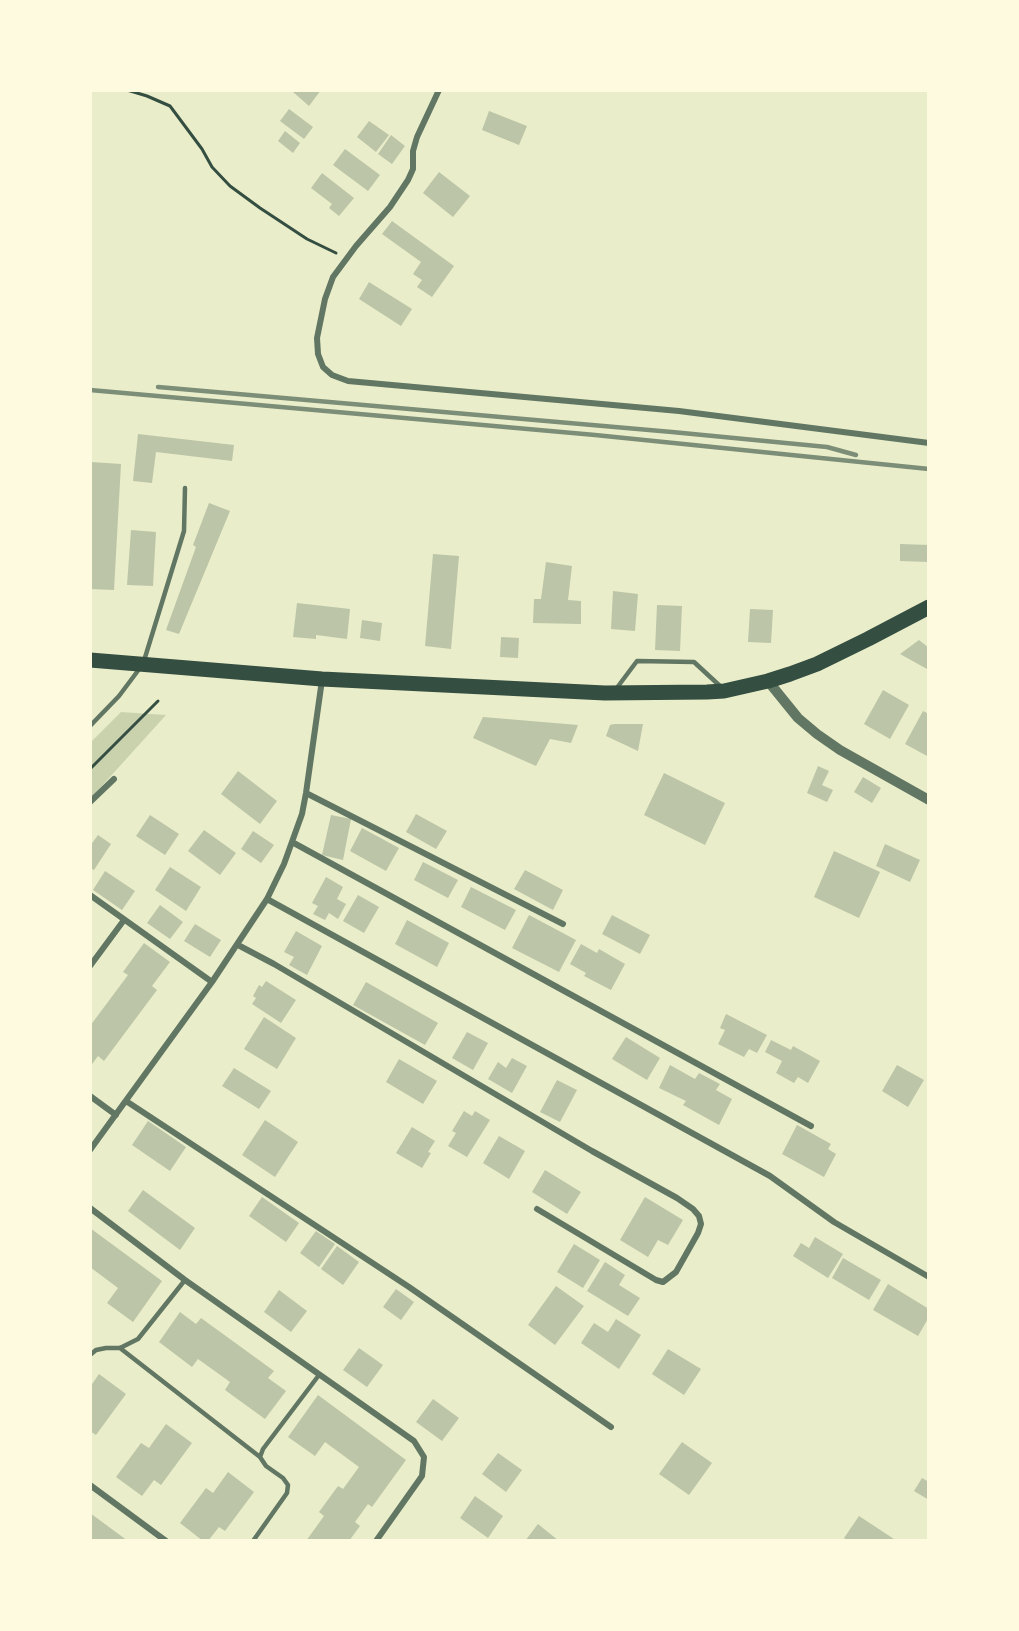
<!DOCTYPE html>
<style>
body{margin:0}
#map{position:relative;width:1019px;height:1631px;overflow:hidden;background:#e9edc9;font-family:"Alegreya Sans",sans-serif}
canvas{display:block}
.frame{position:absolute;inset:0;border:92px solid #fefae0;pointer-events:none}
</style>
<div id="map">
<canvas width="1019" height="1631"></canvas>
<div class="frame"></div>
</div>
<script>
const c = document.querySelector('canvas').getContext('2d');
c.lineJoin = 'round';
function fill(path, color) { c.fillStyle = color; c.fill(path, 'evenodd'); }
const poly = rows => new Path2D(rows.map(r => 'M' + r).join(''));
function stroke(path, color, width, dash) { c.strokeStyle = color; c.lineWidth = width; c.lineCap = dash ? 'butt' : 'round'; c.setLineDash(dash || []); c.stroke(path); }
fill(poly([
 [121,712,166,715,90,799,90,743]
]), '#cad2ad');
fill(poly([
 [295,90,321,90,309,106,293,92],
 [289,109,313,127,304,139,280,121],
 [489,111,527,126,519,145,482,130],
 [369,121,389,135,376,152,357,137],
 [285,131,300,143,293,153,278,141],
 [391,135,405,146,392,164,378,154],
 [345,149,380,175,368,191,333,165],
 [439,172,470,196,453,217,423,193],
 [322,173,354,198,339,216,329,208,332,204,311,188],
 [392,221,454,266,432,297,417,287,422,280,413,274,421,262,382,234],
 [369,282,412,309,401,326,359,299],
 [138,434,234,445,232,461,156,452,152,483,133,481],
 [91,462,121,464,114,590,90,589],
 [209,503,230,511,179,634,166,630,196,547,193,545],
 [131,530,156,532,153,586,127,585],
 [900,544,929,545,929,562,900,561],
 [433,554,459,556,451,649,425,646],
 [546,562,572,566,568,600,581,601,581,624,533,623,534,599,541,599],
 [613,591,638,594,635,631,611,629],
 [297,603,350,609,347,639,316,635,316,639,293,637],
 [657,605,682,606,680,651,655,650],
 [750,609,773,610,771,643,748,642],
 [362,620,382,623,380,641,360,638],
 [501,637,519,638,518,658,500,657],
 [919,640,929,648,929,666,927,669,900,654],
 [883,690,909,705,890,739,864,724],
 [923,711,929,714,929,757,905,744],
 [483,717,578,725,571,743,550,739,536,766,473,738],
 [614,724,643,724,638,751,606,736,610,725],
 [818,766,829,771,822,785,833,790,827,802,807,793],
 [238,771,277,801,260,824,221,794],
 [664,773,725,803,705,845,644,815],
 [863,777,881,788,872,803,854,792],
 [416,814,447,831,436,849,406,832],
 [150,815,179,834,165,855,136,836],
 [331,815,351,819,343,860,322,855],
 [362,828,399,848,386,871,350,851],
 [204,830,236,853,220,875,188,851],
 [253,831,274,845,261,863,241,849],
 [98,835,111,844,94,870,90,868,90,846],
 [885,844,920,860,910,882,876,866],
 [834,851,880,872,859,918,814,897],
 [423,862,458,880,448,898,414,880],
 [170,867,201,887,186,911,155,890],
 [525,870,563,890,553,910,514,889],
 [105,871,135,891,122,910,93,890],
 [326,877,343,887,337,899,346,904,338,919,329,913,325,920,313,914,318,906,312,903],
 [471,887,516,910,505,930,461,907],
 [358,895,379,907,364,933,343,921],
 [160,905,183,922,170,939,147,923],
 [529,915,576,940,559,972,512,948],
 [612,915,650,935,640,954,602,934],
 [407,920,449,943,437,967,395,944],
 [195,924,221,940,210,957,184,941],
 [296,931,322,946,307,975,289,965,294,957,284,952],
 [144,943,170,962,152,986,157,990,104,1061,98,1056,90,1067,90,1026,128,975,123,972],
 [581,944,597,953,599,949,625,964,611,990,584,976,586,973,570,964],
 [266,981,296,1000,281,1023,252,1004,256,998,253,996,259,985,262,987],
 [366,982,438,1023,425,1045,353,1005],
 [726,1014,767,1035,757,1053,749,1049,744,1057,718,1044,725,1030,720,1028],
 [264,1017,296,1038,277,1069,244,1049],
 [467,1032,488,1043,473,1070,452,1058],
 [626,1037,660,1058,647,1080,612,1059],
 [771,1040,791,1050,793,1046,820,1061,808,1083,798,1077,794,1083,776,1073,782,1061,765,1052],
 [512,1058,527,1066,512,1093,488,1079,498,1062,506,1068],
 [399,1059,437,1081,423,1104,386,1082],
 [670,1065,695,1079,699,1073,720,1084,716,1090,732,1099,719,1125,683,1105,686,1101,659,1088],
 [897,1065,924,1080,908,1107,882,1091],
 [234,1068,271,1091,259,1109,222,1086],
 [557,1080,577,1090,560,1122,540,1112],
 [464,1111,472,1116,475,1111,490,1120,467,1157,448,1146,456,1133,452,1131],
 [265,1120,298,1142,275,1177,242,1155],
 [148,1121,186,1147,170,1171,132,1145],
 [797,1125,831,1144,828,1149,836,1154,824,1177,782,1154],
 [412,1127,435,1141,428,1152,431,1153,422,1168,396,1153],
 [499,1136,525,1151,509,1179,483,1163],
 [545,1170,581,1192,567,1214,532,1192],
 [143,1190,195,1228,180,1250,128,1211],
 [262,1197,299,1223,286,1242,249,1216],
 [645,1197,683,1220,668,1245,658,1240,648,1257,620,1240],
 [90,1228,162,1281,133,1322,107,1303,118,1288,90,1267],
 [316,1231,335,1244,319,1267,300,1253],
 [815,1237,843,1254,828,1278,793,1256,801,1243,809,1248],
 [574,1244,600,1260,583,1288,557,1272],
 [337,1246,359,1262,343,1285,321,1269],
 [843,1258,881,1280,869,1300,832,1278],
 [605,1262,625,1275,619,1285,640,1298,628,1316,587,1291],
 [888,1284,929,1309,929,1317,918,1336,873,1310],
 [556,1286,584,1306,555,1345,528,1325],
 [396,1289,414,1302,401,1320,383,1307],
 [279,1290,307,1311,291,1332,264,1312],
 [180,1312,196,1324,201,1318,274,1371,268,1378,286,1391,265,1419,225,1390,230,1382,198,1359,192,1367,159,1342],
 [616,1319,641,1335,619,1369,581,1343,594,1323,608,1332],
 [359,1348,383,1365,367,1387,343,1370],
 [668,1349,701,1369,684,1395,652,1374],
 [99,1374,126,1394,96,1435,90,1431,90,1387],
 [318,1395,406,1460,372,1507,368,1504,355,1522,360,1526,349,1541,306,1541,324,1516,319,1512,338,1486,343,1489,359,1467,325,1442,315,1456,288,1437],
 [433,1399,459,1418,442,1441,416,1422],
 [166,1424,192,1443,161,1485,154,1480,142,1496,116,1477,141,1443,149,1448],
 [682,1442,712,1463,689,1495,659,1474],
 [498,1453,522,1470,506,1492,482,1474],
 [228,1472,254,1492,225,1531,219,1527,208,1541,203,1541,180,1523,206,1488,213,1493],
 [922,1478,929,1482,929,1500,914,1491],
 [475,1496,503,1516,488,1538,460,1518],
 [90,1513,128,1541,90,1541],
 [859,1516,897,1541,848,1541,844,1538],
 [538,1524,559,1541,525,1541]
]), '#bcc5a7');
stroke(poly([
 [127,90,147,96,170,106,202,149,212,167,230,186,260,208,307,239,336,253],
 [90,769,158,701]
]), '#344e41', 3);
stroke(poly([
 [616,689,637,661,694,662,720,686],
 [90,726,119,696,143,664,184,531,185,488],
 [120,1348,260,1457],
 [90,1355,96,1350,106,1348,120,1348,138,1339,185,1280],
 [253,1541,287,1493,288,1485,283,1478,266,1466,260,1457,263,1449,319,1375]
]), '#617663', 4.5);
stroke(poly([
 [439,90,417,137,413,151,413,169,408,180,390,207,356,246,333,277,325,299,317,338,318,354,323,367,332,375,348,381,679,411,929,443],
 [306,793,563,924],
 [90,802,114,779],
 [292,842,811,1126],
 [90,895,212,982],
 [267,899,770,1176,834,1222,929,1277],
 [238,945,274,964,592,1151,677,1198,693,1209,699,1216,701,1224,698,1233,676,1272,663,1282,656,1280,537,1209],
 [90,966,124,920],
 [90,1096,116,1115],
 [126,1101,409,1287,611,1427],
 [90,1150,212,982,267,899,284,864,302,814,306,793,322,680],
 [90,1208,185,1280,414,1441,424,1457,422,1476,376,1541],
 [90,1485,166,1541]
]), '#617663', 6);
stroke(poly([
 [768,681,798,718,817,734,840,750,929,800]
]), '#617663', 10);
stroke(poly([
 [90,660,322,679,605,693,707,692,724,691,768,681,790,674,817,664,868,639,929,607]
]), '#344e41', 15);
stroke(poly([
 [158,387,672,432,827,447,856,455],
 [90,390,595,435,929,469]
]), '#7c8e77', 4.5);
</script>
